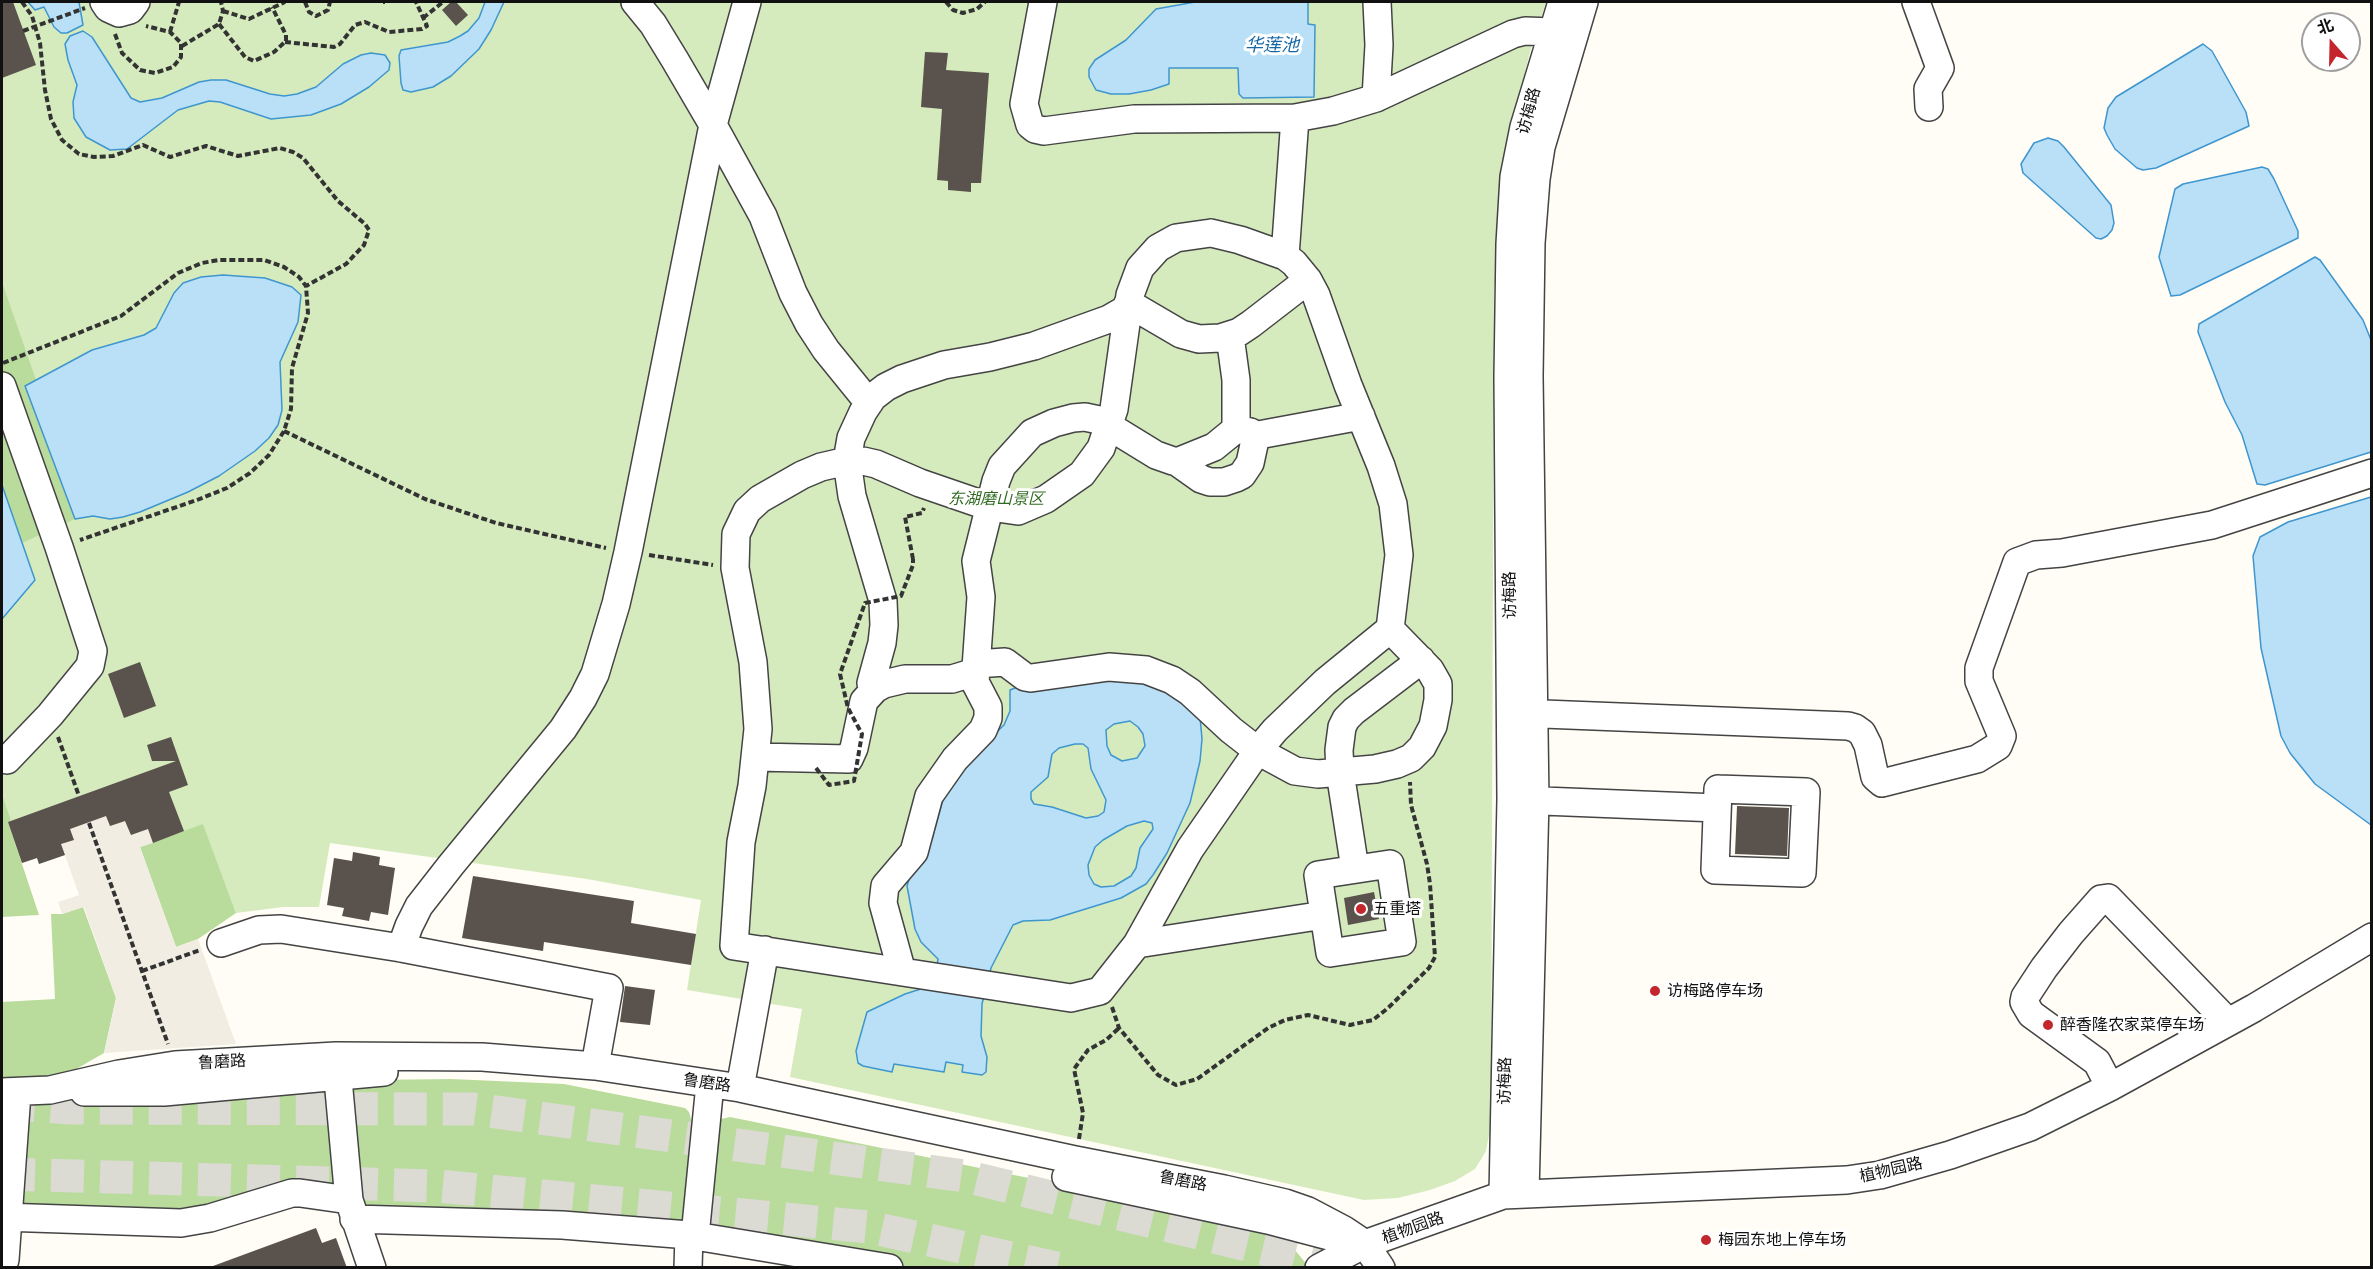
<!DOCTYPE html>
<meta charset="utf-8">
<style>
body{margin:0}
#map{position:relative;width:2373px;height:1269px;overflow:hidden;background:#fffdf5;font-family:"Crimson Pro","Noto Sans SC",serif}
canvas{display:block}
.frame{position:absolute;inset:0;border:3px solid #111;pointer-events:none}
.north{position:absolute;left:2301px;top:12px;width:60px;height:60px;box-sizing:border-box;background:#fff;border:2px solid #a0a0a0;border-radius:50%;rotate:340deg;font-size:16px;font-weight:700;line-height:24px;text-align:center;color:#111}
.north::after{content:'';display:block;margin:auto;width:21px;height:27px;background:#c4262e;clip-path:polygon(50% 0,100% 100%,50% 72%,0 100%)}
</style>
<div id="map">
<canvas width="2373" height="1269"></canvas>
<div class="frame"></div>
<div class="north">北</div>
</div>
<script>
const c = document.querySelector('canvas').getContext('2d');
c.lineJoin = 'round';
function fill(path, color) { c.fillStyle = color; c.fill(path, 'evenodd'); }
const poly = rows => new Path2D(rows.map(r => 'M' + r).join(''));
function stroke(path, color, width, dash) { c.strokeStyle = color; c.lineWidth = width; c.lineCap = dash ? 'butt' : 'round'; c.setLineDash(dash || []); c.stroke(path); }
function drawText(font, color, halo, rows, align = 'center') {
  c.font = font + ' "Crimson Pro","Noto Sans SC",serif'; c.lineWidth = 6; c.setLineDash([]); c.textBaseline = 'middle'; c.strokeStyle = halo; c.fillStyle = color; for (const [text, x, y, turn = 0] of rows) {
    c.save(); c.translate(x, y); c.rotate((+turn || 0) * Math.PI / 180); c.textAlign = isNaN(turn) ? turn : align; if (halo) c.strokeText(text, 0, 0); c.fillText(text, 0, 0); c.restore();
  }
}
fill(poly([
 [2,2,1546,2,1530,52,1516,108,1498,237,1494,294,1491,1124,1486,1151,1475,1169,1455,1181,1430,1190,1398,1198,1364,1200,790,1077,802,1009,687,990,701,900,587,879,330,843,319,907,283,907,236,913,203,825,153,843,148,829,131,835,110,826,106,816,74,840,61,844,65,855,39,864,37,858,22,863,7,821,11,820,2,794]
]), '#d5ebbd');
fill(poly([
 [2,282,36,380,25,386,75,519,22,543,2,485],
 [2,794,11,820,8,822,39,915,2,917],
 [203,824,236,913,198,939,176,947,140,847],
 [83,907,116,998,104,1053,71,1072,55,1077,2,1080,2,1002,55,999,51,914,62,914],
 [451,1079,564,1084,685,1108,689,1112,693,1126,683,1219,679,1222,372,1207,364,1204,361,1196,351,1093,353,1088,371,1080],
 [328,1091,339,1187,183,1209,23,1208,20,1205,28,1100,96,1105],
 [730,1117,1259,1225,1284,1237,1309,1267,845,1267,708,1227,719,1125,721,1119]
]), '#b9dc9c');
fill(poly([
 [106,816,110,826,125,821,131,835,148,829,153,843,140,847,176,947,198,939,236,1044,104,1053,116,998,84,907,62,914,58,902,79,895,61,844,73,840,70,829]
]), '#f1ede2');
const water = poly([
 [28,2,79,2,83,25,67,33,61,33,54,27,44,7,35,10,28,2],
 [485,2,504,2,491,30,479,49,451,76,433,87,411,92,403,90,401,83,399,56,401,50,448,42,460,36,468,31,479,18,485,2],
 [1195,2,1308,2,1308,24,1315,25,1314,97,1243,98,1239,94,1238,68,1169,68,1169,84,1151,90,1129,94,1111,94,1096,90,1089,77,1089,69,1095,60,1126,40,1156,9,1195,2],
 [83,31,92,37,131,98,140,102,162,98,199,82,211,80,226,80,270,94,284,96,297,94,316,87,343,64,361,55,371,53,385,55,390,63,389,70,369,87,341,104,311,115,271,119,220,102,209,101,178,110,127,149,110,150,86,137,74,118,73,102,77,85,68,60,65,44,70,36,83,31],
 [2203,44,2212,51,2246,112,2249,126,2156,168,2143,170,2137,168,2115,149,2107,135,2104,128,2108,108,2116,97,2203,44],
 [2048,138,2058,141,2064,147,2111,205,2114,223,2112,230,2107,236,2101,239,2096,238,2023,173,2021,164,2034,143,2048,138],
 [2262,167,2268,169,2274,179,2298,231,2298,238,2180,295,2171,296,2159,257,2175,189,2183,184,2262,167],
 [2315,257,2320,260,2363,320,2371,340,2371,452,2265,485,2257,484,2242,435,2225,402,2198,332,2199,324,2315,257],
 [223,275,265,278,292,287,301,295,298,322,280,362,282,410,278,425,269,438,255,451,219,476,188,492,140,512,123,517,110,519,93,516,75,519,25,386,92,350,144,335,156,328,174,293,183,283,201,277,223,275],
 [2,485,35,580,2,619,2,485],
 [2371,497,2372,497,2371,825,2315,784,2290,753,2281,736,2261,648,2253,556,2260,537,2288,522,2371,497],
 [1100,675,1166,686,1200,717,1202,739,1200,761,1190,803,1167,853,1153,875,1146,884,1121,898,1050,920,1023,921,1013,925,991,968,982,1004,981,1036,987,1057,986,1072,982,1075,962,1072,963,1065,946,1062,944,1072,894,1064,892,1072,863,1066,858,1063,856,1051,867,1012,905,994,930,986,934,982,938,959,921,942,915,929,907,886,910,876,932,839,944,796,981,747,1004,725,1010,711,1010,690,1020,686,1100,675],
 [1130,721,1138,727,1143,734,1145,746,1137,758,1122,761,1111,755,1107,746,1106,730,1114,724,1130,721],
 [1075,744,1083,744,1088,748,1091,769,1106,800,1104,812,1098,816,1086,818,1052,807,1034,804,1031,799,1031,792,1048,777,1052,754,1059,748,1075,744],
 [1144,821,1152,823,1153,829,1140,848,1136,868,1131,876,1114,886,1101,887,1094,884,1089,875,1088,865,1095,847,1103,840,1127,826,1144,821]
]);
fill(water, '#b9e0f7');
stroke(water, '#3f96cf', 1.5);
fill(poly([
 [2,2,13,2,36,65,2,78],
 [451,2,456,2,468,15,456,26,442,10],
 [925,52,948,53,946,70,989,73,981,183,971,183,971,192,948,190,948,181,937,180,942,109,921,107],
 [140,662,156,706,124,718,108,674],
 [171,737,188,785,169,792,184,831,153,843,148,829,131,835,125,821,110,826,106,816,70,829,74,840,61,844,65,855,39,864,37,858,22,863,8,822,176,761,152,761,147,745],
 [1737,806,1789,808,1787,856,1735,854],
 [353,852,380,857,379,865,395,868,388,915,371,912,369,921,342,916,344,908,327,905,334,858,352,861],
 [473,876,634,901,631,923,696,934,691,965,544,942,543,951,462,938],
 [1374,892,1379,919,1348,925,1344,898],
 [625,986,655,990,650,1025,620,1022],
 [316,1228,322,1243,336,1238,347,1268,213,1268,213,1266]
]), '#5a524d');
stroke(poly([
 [2,1103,69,1108,474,1109,965,1176,1341,1268],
 [2,1174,438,1186,869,1227,1057,1268]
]), '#dbdad3', 33, [33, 16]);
const minor = poly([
 [104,2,108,8,119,13,130,10,136,2],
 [635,2,653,24,675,60,713,125,763,216,793,293,809,324,826,350,869,403],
 [1043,2,1024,104,1030,125,1035,129,1044,131,1134,119,1295,118,1333,111,1376,98,1513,34,1525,31,1553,32,1569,37],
 [1916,2,1940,68,1928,89,1929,107],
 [1376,98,1379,45,1377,2],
 [1211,233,1240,240,1285,256,1294,263,1308,280,1316,295,1348,385,1381,466,1393,504,1399,555,1390,629,1325,682,1275,730,1259,749,1190,849,1137,944,1100,991,1071,998,734,946,741,842,752,786,758,729,753,662,735,568,736,534,747,511,760,499,802,475,821,467,847,461,863,461,876,464,920,483,990,507,1018,511,1046,499,1082,474,1101,448,1114,409,1130,295,1140,268,1158,248,1176,238,1211,233],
 [1285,256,1295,118],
 [1128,303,1181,334,1199,339,1220,338,1239,332,1251,324,1308,280],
 [2,386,59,547,93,651,90,666,50,715,7,760],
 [1253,436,1361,416],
 [1177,462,1201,479,1210,482,1224,482,1236,478,1242,475,1250,463,1255,440,1250,432,1236,429],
 [976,664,1005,662,1025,677,1031,678,1109,667,1146,670,1172,680,1190,692,1231,730,1258,751],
 [873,690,871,683,882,643,884,625,883,601,852,496,847,461,851,438,863,412,873,397,886,387,902,379,944,365,990,357,1034,346,1109,319,1128,308],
 [1518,713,1848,726,1855,728,1862,733,1868,745,1875,777,1882,783,1977,759,1998,746,2002,736,1979,681,1979,668,2017,562,2036,555,2062,553,2212,525,2372,473],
 [1258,751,1295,771,1318,774,1375,769,1397,764,1411,758,1422,747,1433,726,1438,700,1438,684,1430,670,1390,629],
 [756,757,849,759,854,748,864,701,875,689,884,684,905,679,952,679,975,672],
 [1718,789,1806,792,1802,873,1715,870,1718,789],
 [1518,800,1717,808],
 [1390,864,1402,942,1330,953,1318,875,1390,864],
 [1355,869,1340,772,1339,750,1342,727,1346,719,1354,711,1421,660],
 [221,943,259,930,281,929,401,948,609,988,595,1066],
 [1137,944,1324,915],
 [401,948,409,926,419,906,451,865,563,729,583,698,595,674,616,604,628,552,713,125,747,2],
 [902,972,883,903,885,886,914,852,929,796,955,759,983,730,988,718,988,707,975,682,981,597,976,561,996,481,1002,466,1032,433,1054,423,1073,418,1085,417,1099,420,1156,455,1173,461,1177,462,1214,447,1236,429,1236,380,1230,336],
 [336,1057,349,1200,372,1268],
 [2110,1087,2097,1062,2031,1014,2024,1002,2025,997,2044,968,2071,933,2101,899,2108,898,2228,1022],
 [740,1088,765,950],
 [2,1092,50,1090,119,1074,175,1065,336,1056,482,1057,595,1066,740,1088,1075,1160,1224,1189,1285,1203,1308,1211,1344,1230,1365,1244,1381,1268],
 [84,1092,164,1092,384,1072],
 [1066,1177,1268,1220,1344,1240],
 [1525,1193,1535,800,1529,376,1531,243,1536,179,1541,147,1584,2],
 [1503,1195,1511,799,1508,377,1510,244,1514,177,1524,127,1562,2],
 [2,1217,181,1223,210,1218,292,1193,300,1193,349,1200],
 [354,1219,562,1225,689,1235,889,1268],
 [695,1236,710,1084],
 [5,1260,17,1093],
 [688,1268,689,1235],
 [1319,1268,1365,1244,1503,1195,1847,1180,1880,1175,1950,1155,2030,1127,2110,1087,2254,1008,2372,937]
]);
stroke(minor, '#444', 30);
stroke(poly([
 [22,2,32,16,40,43,45,90,51,119,62,140,79,154,94,157,113,156,143,145,170,157,206,146,238,156,280,148,293,152,303,158,338,201,365,224,369,230,364,245,346,264,306,286],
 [305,2,309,12,316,16,328,10,330,2],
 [383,2,385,2],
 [946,2,953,10,963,13,977,9,985,2],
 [223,11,249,19,285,2],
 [423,18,443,2],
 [219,24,245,57,254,61,274,52,286,41,286,35,272,7],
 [23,31,85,8],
 [170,32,179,2],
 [115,34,122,53,140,70,155,73,173,67,181,57,181,43,170,32,146,26],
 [285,42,334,47,340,44,355,25,365,22,389,32,422,29,427,26,416,2],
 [182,46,219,24,223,11,221,2],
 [3,363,121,316,178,273,202,263,219,260,264,260,284,267,299,277,306,286,308,313,292,368,291,409,284,431,269,455,250,473,227,488,197,500,80,540],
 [284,431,425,499,496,523,606,548],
 [649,555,713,565],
 [913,559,905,517,922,513,924,508],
 [58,737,79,796],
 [89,823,168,1044],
 [142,971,200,950],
 [1112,1007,1119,1028,1158,1075,1176,1085,1197,1079,1268,1028,1285,1020,1308,1015,1350,1025,1373,1020,1388,1008,1429,968,1435,957,1430,884,1427,864,1411,805,1410,782],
 [1079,1139,1083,1113,1074,1069,1088,1050,1106,1040,1119,1028]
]), '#333', 4, [6, 3]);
stroke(minor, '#fff', 27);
stroke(poly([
 [816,768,829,785,854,781,862,734,848,708,840,674,865,603,901,596,913,565,913,559]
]), '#333', 4, [6, 3]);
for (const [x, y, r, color] of [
 [1361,909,6,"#c4262e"],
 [1655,991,6,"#c4262e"],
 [2048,1025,6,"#c4262e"],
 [1706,1240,6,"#c4262e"]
]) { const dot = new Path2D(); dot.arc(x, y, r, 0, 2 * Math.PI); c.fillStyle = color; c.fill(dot); stroke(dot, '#fff', 2); }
drawText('16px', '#111', '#fff', [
 ["访梅路",1529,111,-75],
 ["访梅路",1510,595,-91],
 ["鲁磨路",222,1062,-3],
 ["访梅路",1505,1081,-89],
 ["鲁磨路",707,1083,8],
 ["植物园路",1891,1170,-13],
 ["鲁磨路",1183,1181,11],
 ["植物园路",1413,1228,-20]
]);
drawText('italic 16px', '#2f6b1f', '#fff', [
 ["东湖磨山景区",996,499]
]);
drawText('16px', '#111', '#fff', [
 ["五重塔",1373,909],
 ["访梅路停车场",1667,991],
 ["醉香隆农家菜停车场",2060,1025],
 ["梅园东地上停车场",1718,1240]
], 'left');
drawText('italic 18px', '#1768a6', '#fff', [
 ["华莲池",1272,45]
]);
</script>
